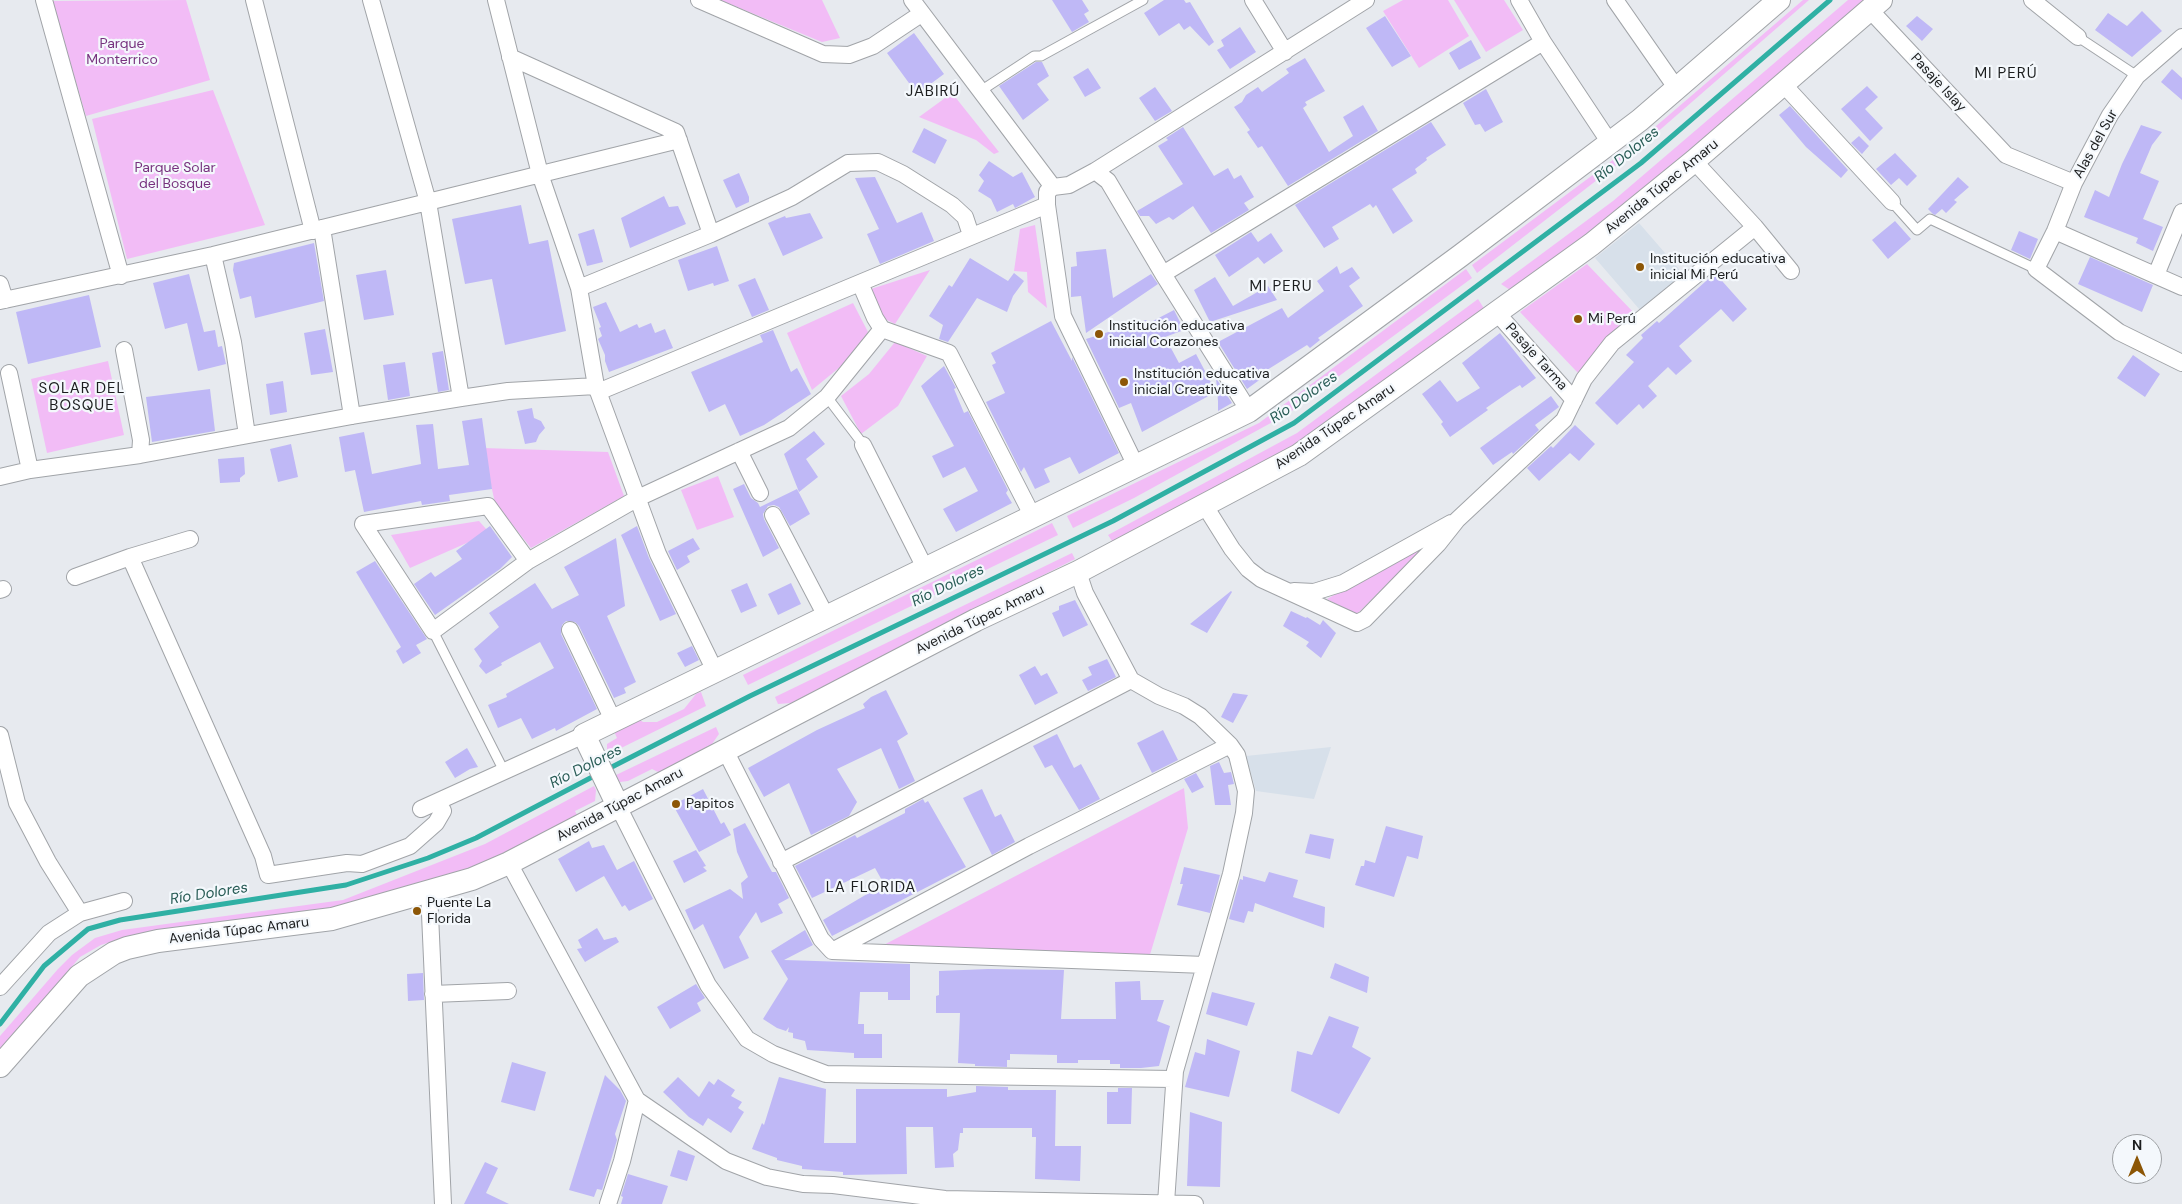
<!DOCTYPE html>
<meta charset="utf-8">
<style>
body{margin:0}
#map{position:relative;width:2182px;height:1204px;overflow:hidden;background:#e7eaef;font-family:"DM Sans",sans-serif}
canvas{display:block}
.north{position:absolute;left:2112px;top:1134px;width:50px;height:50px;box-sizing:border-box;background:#f4f8fc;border:1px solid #9ea1a4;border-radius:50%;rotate:0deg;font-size:14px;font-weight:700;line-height:20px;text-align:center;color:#1c1e1f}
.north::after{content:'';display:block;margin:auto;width:18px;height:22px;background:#8c5606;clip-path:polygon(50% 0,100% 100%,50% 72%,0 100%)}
</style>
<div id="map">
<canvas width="2182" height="1204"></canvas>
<div class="north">N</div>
</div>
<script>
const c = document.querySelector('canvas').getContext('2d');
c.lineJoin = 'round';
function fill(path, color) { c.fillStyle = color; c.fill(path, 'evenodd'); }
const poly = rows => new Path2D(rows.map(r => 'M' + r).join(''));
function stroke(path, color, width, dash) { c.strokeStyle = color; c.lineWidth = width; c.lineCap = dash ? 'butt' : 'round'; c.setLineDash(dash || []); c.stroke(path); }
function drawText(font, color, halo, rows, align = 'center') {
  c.font = font + ' "DM Sans",sans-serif'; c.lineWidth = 4.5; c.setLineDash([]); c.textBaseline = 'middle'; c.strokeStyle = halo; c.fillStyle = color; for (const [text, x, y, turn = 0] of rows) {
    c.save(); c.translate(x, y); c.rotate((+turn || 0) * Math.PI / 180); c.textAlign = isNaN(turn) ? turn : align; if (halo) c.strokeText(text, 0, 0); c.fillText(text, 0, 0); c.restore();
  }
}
fill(poly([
 [1639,223,1685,276,1640,310,1595,258],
 [1331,747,1314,799,1256,791,1246,756]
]), '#d7e0ea');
fill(poly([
 [186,0,210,80,86,116,52,1],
 [720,0,822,0,840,38,822,42],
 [1403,0,1448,0,1469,36,1419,68,1383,11],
 [1454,0,1504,0,1523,30,1486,52],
 [1803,0,1809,0,1646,142,1477,273,1472,265,1641,139],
 [1848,0,1868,0,1687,155,1513,292,1501,284,1613,201],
 [213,90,265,225,127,259,92,119],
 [952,93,999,152,994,154,976,140,919,117],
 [1035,225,1047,308,1028,292,1027,272,1014,271,1020,229],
 [1587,264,1635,314,1605,339,1578,373,1520,312],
 [1466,269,1472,278,1289,413,1134,498,1073,528,1067,516,1259,423],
 [930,270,895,324,879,316,871,289],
 [1478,299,1485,310,1302,443,1132,534,1112,541,1108,535,1297,433],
 [853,303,868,332,851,358,812,390,787,333],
 [895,342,927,356,898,406,861,434,841,396,869,374],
 [108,361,124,435,47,453,31,379],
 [483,448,608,452,624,496,531,548,495,503],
 [718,476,734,517,697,530,681,490],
 [479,521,487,530,469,542,410,568,391,535],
 [1052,523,1058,535,748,685,743,675],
 [1432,540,1356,615,1327,599,1389,564],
 [1072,553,1075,559,791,703,778,704,775,697],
 [701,692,706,706,607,755,607,744,617,738,613,729,637,718,643,722,657,722,684,709,696,694],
 [716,727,719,734,712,744,660,773,652,769,628,781,620,782,616,775],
 [594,786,596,790,595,801,575,811,578,817,489,862,344,908,123,938,101,945,80,957,0,1052,0,1036,58,969,72,955,95,938,122,930,343,900,485,844],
 [1184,788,1188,828,1149,958,876,949]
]), '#f2bcf6');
stroke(poly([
 [606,770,750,696,1113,521,1294,423,1641,163,1830,0],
 [0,1024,44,966,88,929,120,920,346,885,428,858,476,838,596,775]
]), '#2fb0a4', 5);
fill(poly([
 [1052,0,1082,0,1089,11,1084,14,1089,22,1072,32],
 [1164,0,1184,0,1186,3,1190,2,1214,42,1209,46,1190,26,1184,30,1179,23,1159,36,1144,13],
 [2142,11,2162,31,2132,57,2095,30,2108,13,2127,26],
 [1385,16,1411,56,1392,67,1366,28],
 [1917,16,1933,29,1922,41,1906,26],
 [1240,27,1256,52,1230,69,1217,50,1224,46,1221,40],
 [914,33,944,74,917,94,887,53],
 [1471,40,1481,58,1459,70,1449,53],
 [1305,58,1325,91,1305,102,1307,105,1303,108,1329,152,1353,136,1343,117,1363,105,1378,131,1288,186,1262,146,1258,148,1247,132,1250,130,1234,107,1242,102,1246,95,1258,87,1262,92,1289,73,1286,69],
 [1036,62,1042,62,1049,76,1037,84,1049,100,1023,120,999,86],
 [1088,68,1101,88,1085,97,1073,77],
 [2172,69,2182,78,2182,100,2161,82],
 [1867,86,1878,97,1865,109,1883,128,1870,141,1841,109],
 [1155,87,1172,111,1155,121,1139,98],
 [1486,89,1503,122,1485,132,1480,124,1475,125,1463,103],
 [1790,106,1848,170,1841,178,1806,147,1779,115],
 [1431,122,1446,145,1426,158,1427,160,1415,169,1417,173,1392,189,1413,221,1393,234,1376,205,1373,208,1370,204,1332,227,1339,239,1324,248,1295,205],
 [2141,125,2162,132,2152,145,2140,173,2159,181,2143,219,2163,227,2153,251,2136,243,2138,238,2084,217,2095,190,2109,197,2122,164],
 [1183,127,1214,176,1228,168,1234,179,1241,175,1254,197,1244,203,1249,210,1211,233,1193,206,1173,220,1169,217,1156,224,1149,216,1140,216,1137,211,1183,184,1158,146,1168,140,1166,138],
 [924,128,947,140,935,164,912,152],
 [1859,136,1869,146,1862,154,1851,143],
 [1895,153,1917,176,1907,186,1899,178,1891,185,1876,169],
 [989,161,1013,177,1022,172,1035,197,1015,208,1013,204,997,212,991,199,978,191,984,181,979,175],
 [739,173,749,197,749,202,736,208,723,180],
 [875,177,897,223,922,212,934,241,880,264,867,234,879,229,855,178],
 [1958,177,1969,187,1954,200,1957,202,1946,213,1942,209,1935,215,1933,214,1928,209],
 [664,196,669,207,678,206,686,224,630,248,621,218],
 [521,205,529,244,548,240,566,331,505,345,492,279,465,284,452,219],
 [810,213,823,238,783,256,768,223,785,216,786,218],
 [1895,221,1911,239,1888,259,1872,240],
 [594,229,603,262,587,266,578,234],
 [2019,231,2038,239,2030,259,2011,250],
 [1251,232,1258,242,1271,233,1283,251,1264,264,1258,257,1229,277,1215,255],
 [314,243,324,301,255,318,251,296,240,299,233,270,234,263],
 [717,246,729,281,714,286,713,283,688,291,678,260],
 [1106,249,1113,298,1151,274,1158,284,1086,333,1081,296,1071,297,1071,267,1077,266,1076,252],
 [2090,257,2153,285,2142,312,2078,284],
 [970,258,1008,281,1014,273,1024,281,1013,296,1007,312,977,298,948,342,939,339,943,325,929,316,949,285,952,287],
 [1337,266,1340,274,1352,267,1360,278,1349,286,1363,306,1318,338,1320,340,1310,348,1307,345,1267,370,1269,373,1247,389,1218,342,1282,308,1288,318,1324,291,1317,281],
 [386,270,394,315,364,320,356,275],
 [1715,273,1747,309,1733,322,1721,309,1679,346,1692,361,1676,375,1668,367,1648,386,1657,396,1643,409,1639,404,1617,425,1595,403,1634,362,1626,355,1643,338,1641,335,1657,321,1659,323],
 [189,274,204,332,215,330,218,347,222,346,226,364,198,371,187,323,165,329,153,283],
 [1215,277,1233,306,1268,286,1277,300,1210,322,1194,290],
 [755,278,769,310,752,317,738,285],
 [89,295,101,347,28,364,16,312],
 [606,302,620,332,637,324,639,328,651,323,655,333,665,329,673,348,609,372,605,361,605,355,598,339,602,336,599,328,601,327,593,307],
 [1174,310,1184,330,1165,337,1179,363,1196,354,1216,392,1142,432,1131,403,1119,408,1086,339,1146,320,1149,323],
 [1051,321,1072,361,1072,357,1119,453,1079,474,1070,457,1044,469,1050,482,1035,489,1024,467,1021,472,986,402,1005,393,992,365,996,363,991,353],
 [325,329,333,372,311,375,304,333],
 [773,330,791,372,797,368,811,394,764,425,740,436,725,404,709,412,691,372,763,342,760,335],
 [1500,333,1536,378,1522,388,1520,385,1512,390,1486,408,1488,410,1450,437,1441,424,1443,422,1422,394,1440,380,1457,402,1480,388,1462,363],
 [443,351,449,390,438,392,432,353],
 [2133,355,2160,374,2145,397,2117,378],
 [405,362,410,396,388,400,383,365],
 [944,366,956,388,954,389,964,413,968,411,1008,490,1006,493,1012,503,956,532,943,509,978,491,965,467,943,478,932,456,954,446,921,386],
 [1216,378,1232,403,1218,411,1218,401],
 [283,381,287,412,270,415,266,384],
 [210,389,215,431,152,442,146,397],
 [1551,396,1559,407,1535,425,1539,430,1513,454,1512,452,1493,465,1480,448],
 [532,408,534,418,541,421,545,428,539,435,536,442,525,444,517,411],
 [482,418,492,489,449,495,450,501,422,505,421,501,364,512,355,470,345,472,339,437,364,432,372,474,421,464,416,425,433,424,438,469,469,465,462,421],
 [1575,425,1595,444,1579,461,1570,453,1539,481,1527,468,1551,446,1553,448],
 [814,431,825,444,806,459,818,477,799,492,784,454],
 [291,444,298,477,278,482,270,449],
 [244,457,245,474,240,478,240,482,220,483,218,459],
 [744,484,751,498,758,503,760,507,797,489,810,514,790,526,779,507,774,505,768,506,763,514,764,519,779,548,763,557,733,489],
 [490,526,512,557,500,569,435,615,414,584,431,572,435,577,462,559,456,551],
 [637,526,649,558,676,614,660,621,621,535],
 [616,538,625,606,607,616,636,682,624,688,626,693,614,698,579,626,575,622,566,621,562,625,561,634,597,709,556,731,555,728,532,739,521,718,498,728,488,705,507,697,506,694,554,668,540,642,501,663,502,665,486,674,479,666,482,661,474,649,499,627,489,613,535,583,552,609,579,595,564,567],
 [693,538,700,549,687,556,690,562,677,570,668,551],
 [375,561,427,639,416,645,421,653,403,664,396,651,401,647,356,572],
 [747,583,757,606,741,613,731,590],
 [791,583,801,604,778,615,768,594],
 [1231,591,1232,592,1207,633,1190,624],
 [1075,600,1088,625,1063,637,1052,613,1059,610,1059,606],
 [1291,611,1306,618,1307,617,1320,625,1323,620,1336,633,1321,658,1306,646,1309,642,1283,626],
 [692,646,699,660,685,667,677,653],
 [1107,659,1116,677,1088,691,1082,680,1092,675,1088,667],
 [1035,666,1041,676,1047,673,1058,693,1035,705,1019,675],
 [886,690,908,734,897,741,915,781,899,789,881,748,837,769,857,802,849,816,811,835,789,783,764,797,748,768,817,730,865,708,863,704,871,697],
 [1233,693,1248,695,1233,723,1221,717],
 [1163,730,1178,760,1152,773,1137,743],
 [1057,734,1074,768,1081,764,1100,799,1079,810,1052,765,1045,768,1033,746],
 [467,748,478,767,470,769,455,778,445,762],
 [1219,762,1224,773,1231,772,1234,784,1228,785,1231,805,1215,805,1210,766],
 [1196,773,1204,787,1192,793,1184,779],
 [703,789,721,824,724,822,731,835,699,852,673,805],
 [982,789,995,817,1001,814,1015,842,992,855,963,798],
 [923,799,925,803,928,801,966,867,832,936,823,920,884,884,875,868,812,898,795,866,855,835,857,838,905,813,905,809],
 [745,823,772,872,776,872,789,898,778,904,783,913,761,923,756,912,739,937,749,958,724,969,703,924,694,930,685,910,730,889,743,899,741,883,748,877,737,852,733,829],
 [1386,826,1423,836,1418,859,1407,856,1394,897,1355,885,1361,866,1364,866,1365,860,1375,863],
 [1310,834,1334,839,1330,859,1305,853],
 [589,841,592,848,604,845,617,870,634,861,653,899,629,911,625,905,622,907,604,876,576,892,558,859],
 [696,850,706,866,703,867,707,871,684,883,673,861],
 [1184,867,1220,875,1210,913,1177,905,1183,884,1180,884],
 [1269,872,1298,880,1293,897,1325,907,1324,928,1255,903,1253,912,1248,911,1244,923,1229,919,1240,879,1243,880,1243,876,1265,882],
 [597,928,604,940,616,937,619,942,585,962,577,949,582,948,578,940],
 [805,930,813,945,784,960,910,964,910,1000,888,1000,888,992,860,992,858,1024,864,1024,864,1034,882,1034,882,1058,854,1058,854,1053,807,1050,805,1041,793,1038,793,1033,788,1032,789,1027,786,1031,777,1028,763,1019,788,979,771,951],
 [1335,963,1369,977,1367,993,1330,978],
 [988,969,1064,970,1061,1019,1116,1019,1115,982,1140,981,1141,1000,1164,1000,1157,1021,1170,1026,1159,1066,1141,1068,1120,1068,1120,1064,1110,1064,1110,1060,1078,1060,1078,1063,1057,1063,1057,1055,1010,1054,1010,1060,1007,1060,1007,1067,975,1066,975,1064,958,1063,960,1013,936,1013,936,996,939,995,939,971],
 [423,973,424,1000,408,1001,407,974],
 [696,984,705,998,697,1003,701,1011,670,1029,657,1007],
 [1212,992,1255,1003,1247,1026,1206,1014],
 [1329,1016,1359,1027,1352,1047,1371,1058,1339,1114,1291,1091,1297,1051,1312,1055],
 [1207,1039,1240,1051,1229,1097,1185,1087,1195,1052,1205,1055],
 [512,1062,546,1072,535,1111,501,1102],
 [605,1075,620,1090,626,1101,615,1134,617,1140,602,1190,597,1189,594,1197,569,1190],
 [678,1077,699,1097,709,1081,714,1085,718,1079,735,1090,731,1096,742,1102,738,1108,744,1112,731,1133,708,1118,703,1126,689,1117,663,1092],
 [779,1077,826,1089,824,1143,856,1143,856,1089,947,1089,947,1097,976,1092,976,1086,1008,1087,1008,1090,1056,1090,1055,1146,1081,1146,1080,1181,1035,1179,1036,1137,1032,1137,1032,1128,963,1128,963,1133,960,1133,958,1150,953,1154,954,1167,935,1168,933,1127,906,1127,907,1174,843,1175,843,1172,802,1169,802,1166,777,1160,777,1158,752,1149,762,1123,764,1125],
 [1118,1088,1132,1088,1131,1124,1107,1124,1107,1092,1118,1092],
 [1190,1112,1222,1122,1220,1187,1187,1186],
 [678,1150,695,1156,687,1181,670,1176],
 [485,1162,498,1168,486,1193,509,1204,464,1204],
 [628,1174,668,1186,662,1204,621,1204,623,1197,621,1196]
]), '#bfb8f6');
const lane = poly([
 [2078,37,2137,76],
 [979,92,1034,56,1041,56,1143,0],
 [1892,202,1917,230,1930,219,2036,269],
 [827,397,859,439],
 [433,631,505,773]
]);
const street = poly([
 [44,0,121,276],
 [254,0,313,231],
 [371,0,428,202,461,398],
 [496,0,540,174,579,288,596,386,658,554,715,671],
 [699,0,823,54,849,55,873,46,921,14],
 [912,0,1053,187],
 [1253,0,1285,52],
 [1519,0,1543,42,1610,143],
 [1615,0,1677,89],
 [2032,0,2078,37],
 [1870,10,2006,155,2074,183],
 [2182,37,2137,76,2110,115,2074,183,2055,231,2036,269,2119,332,2182,363],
 [510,57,676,132,711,234],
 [1784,85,1892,202],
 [1694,161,1755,227,1791,271],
 [1095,171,1366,0],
 [322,228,352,416],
 [2055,231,2182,287],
 [213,255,233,342,247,435],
 [1163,274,1543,42],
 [2156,275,2182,212],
 [0,284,5,300],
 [579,288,711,234,792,197,848,163,878,162,903,174,952,205,965,217,971,235],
 [0,301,213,255,679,140],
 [1497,313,1574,400],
 [882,329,949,353,1032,515],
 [124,350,141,440,140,455],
 [9,373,30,470],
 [598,392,1047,205],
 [863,445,925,568],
 [739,451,760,493],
 [1136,466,1063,316,1047,205,1047,192,1053,187,1069,185,1095,171,1108,181,1163,274,1249,411],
 [0,477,30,470,140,455,352,416,461,398,508,391,596,386],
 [1205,506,1232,549,1248,569,1261,579,1357,623,1365,619,1438,544,1457,520,1564,420,1584,379,1612,343,1755,227],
 [773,515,827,618],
 [130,557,263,856,268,875,347,863,362,864,410,846,436,823,443,811,439,803],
 [528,561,488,506,363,524,433,631,528,561,638,498,789,428,827,397,882,329,875,318,860,283],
 [1078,572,1085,593,1131,680,1159,696,1184,706,1200,716,1230,745,1237,755,1246,791,1244,813,1231,874,1175,1071,1166,1203],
 [75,577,130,557,190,539],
 [0,590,3,589],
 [1294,591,1314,592,1343,583,1451,523],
 [570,630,613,720],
 [0,735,17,803,48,862,80,913],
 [725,750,821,939,832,951,1205,965],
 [618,806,708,985,747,1039,773,1054,826,1074,1173,1079],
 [421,809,584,735],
 [781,862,1131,680],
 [509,863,637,1100,726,1161,767,1177,803,1184,833,1185,945,1199,1195,1204],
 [429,892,443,1204],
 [834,950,1029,846,1230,745],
 [0,987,49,933,80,913,124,901],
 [433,994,508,991],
 [608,1204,622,1161,637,1100]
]);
const secondary = poly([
 [618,806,584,735,1249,411,1460,256,1640,120,1779,0],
 [0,1066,79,976,114,953,127,948,158,941,332,919,472,879,509,863,976,620,1078,572,1299,455,1592,244,1694,161,1881,0]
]);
stroke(lane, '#a1a4a8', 11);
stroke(street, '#a1a4a8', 18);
stroke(secondary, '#a1a4a8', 24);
stroke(lane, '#fff', 9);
stroke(street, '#fff', 16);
stroke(secondary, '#fff', 22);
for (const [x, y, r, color] of [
 [1640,267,5,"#8c5606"],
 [1578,319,5,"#8c5606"],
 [1099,334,5,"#8c5606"],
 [1124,382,5,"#8c5606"],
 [676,804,5,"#8c5606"],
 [417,911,5,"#8c5606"]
]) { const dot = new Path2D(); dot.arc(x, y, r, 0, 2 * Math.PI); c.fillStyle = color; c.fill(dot); stroke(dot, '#f4f8fc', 2); }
drawText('14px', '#77327e', '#f4f8fc', [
 ["Parque",122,44],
 ["Monterrico",122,60],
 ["Parque Solar",175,168],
 ["del Bosque",175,184]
]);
drawText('14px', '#1c1e1f', '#f4f8fc', [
 ["Pasaje Islay",1938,83,47],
 ["Alas del Sur",2096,144,-61],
 ["Avenida Túpac Amaru",1662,187,-39],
 ["Pasaje Tarma",1536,357,48],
 ["Avenida Túpac Amaru",1335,427,-34],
 ["Avenida Túpac Amaru",980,620,-26],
 ["Avenida Túpac Amaru",620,805,-28],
 ["Avenida Túpac Amaru",239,931,-7]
]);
drawText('14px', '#1c1e1f', '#f4f8fc', [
 ["Institución educativa",1650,259],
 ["inicial Mi Perú",1650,275],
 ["Mi Perú",1588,319],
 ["Institución educativa",1109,326],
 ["inicial Corazones",1109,342],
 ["Institución educativa",1134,374],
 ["inicial Creativite",1134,390],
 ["Papitos",686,804],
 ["Puente La",427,903],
 ["Florida",427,919]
], 'left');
c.letterSpacing = '1px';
drawText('15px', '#1c1e1f', '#f4f8fc', [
 ["MI PERÚ",2006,74],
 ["JABIRÚ",933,92],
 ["MI PERU",1281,287],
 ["SOLAR DEL",82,389],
 ["BOSQUE",82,406],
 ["LA FLORIDA",871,888]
]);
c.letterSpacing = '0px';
drawText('italic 15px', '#295c56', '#f4f8fc', [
 ["Río Dolores",1627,155,-39],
 ["Río Dolores",1304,398,-35],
 ["Río Dolores",948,586,-26],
 ["Río Dolores",586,767,-27],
 ["Río Dolores",209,894,-9]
]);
</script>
